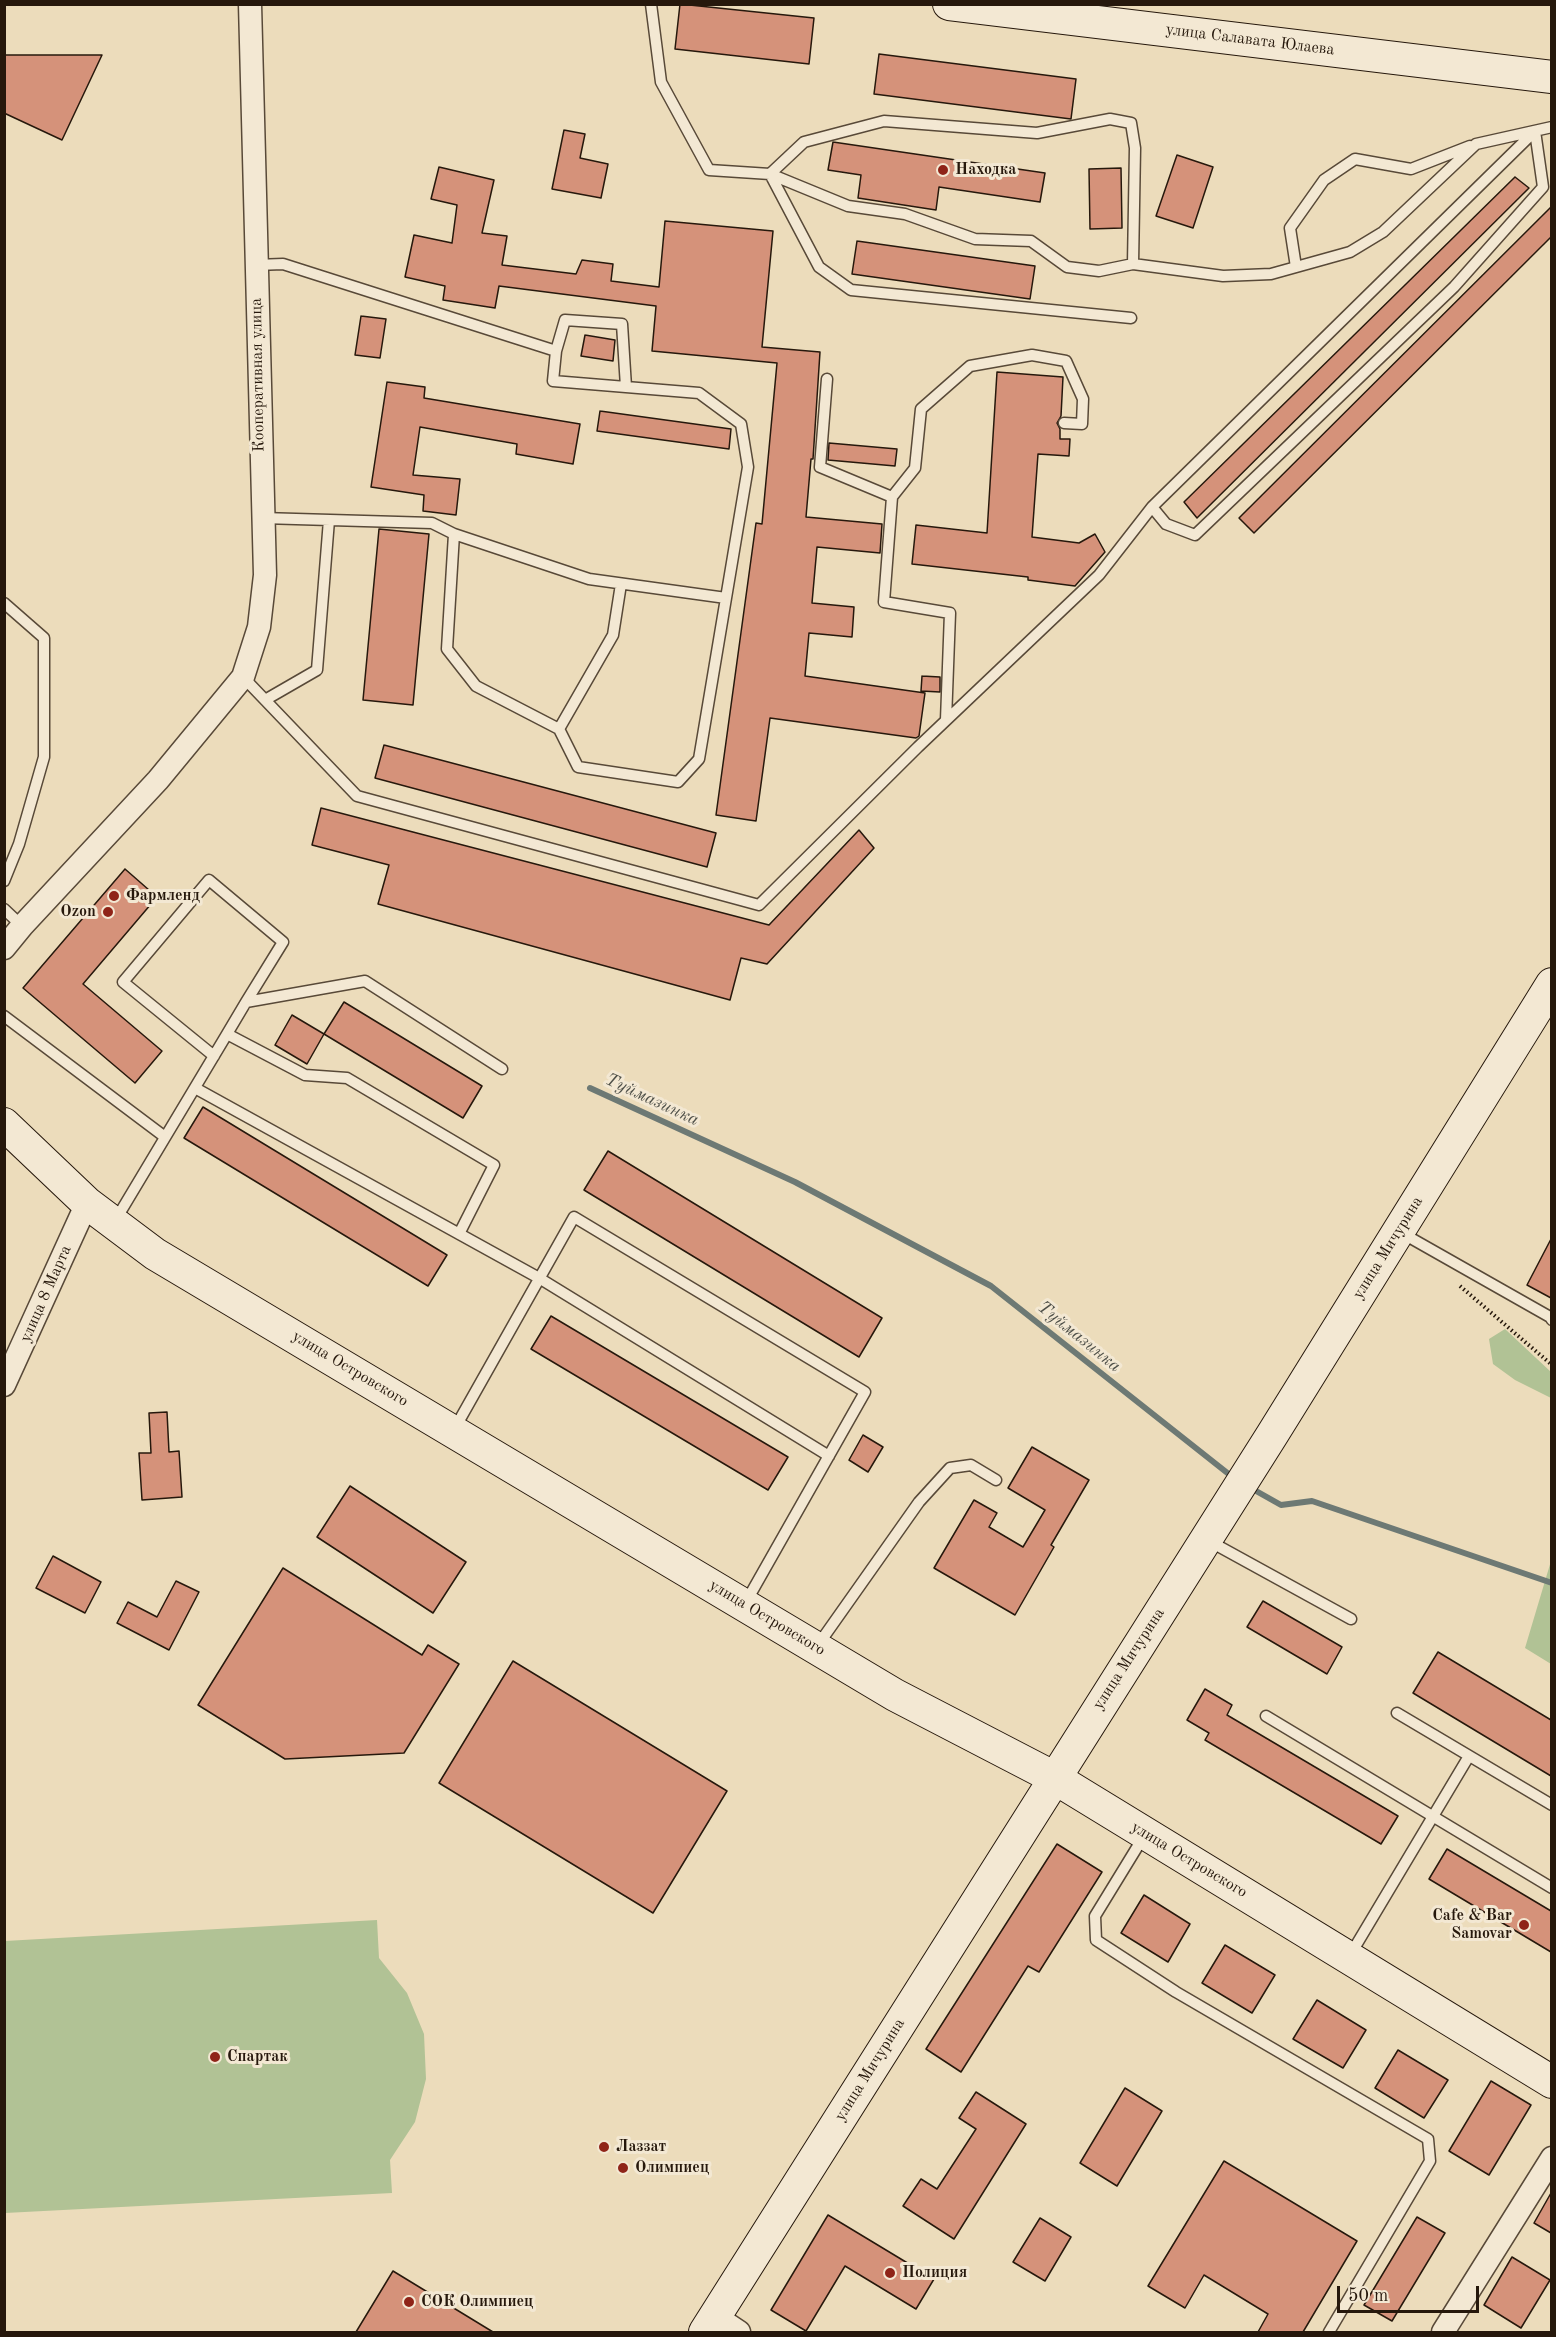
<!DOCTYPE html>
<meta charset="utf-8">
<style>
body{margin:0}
#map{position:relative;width:1556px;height:2337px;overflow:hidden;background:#ecdcbb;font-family:"Old Standard TT",serif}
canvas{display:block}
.frame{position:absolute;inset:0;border:6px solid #26180c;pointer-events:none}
.scale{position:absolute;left:1337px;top:2286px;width:142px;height:27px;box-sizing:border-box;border:3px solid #26180c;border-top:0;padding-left:8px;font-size:18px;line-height:21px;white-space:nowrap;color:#26180c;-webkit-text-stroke:4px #f3e8d3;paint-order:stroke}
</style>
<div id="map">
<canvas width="1556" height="2337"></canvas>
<div class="frame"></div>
<div class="scale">50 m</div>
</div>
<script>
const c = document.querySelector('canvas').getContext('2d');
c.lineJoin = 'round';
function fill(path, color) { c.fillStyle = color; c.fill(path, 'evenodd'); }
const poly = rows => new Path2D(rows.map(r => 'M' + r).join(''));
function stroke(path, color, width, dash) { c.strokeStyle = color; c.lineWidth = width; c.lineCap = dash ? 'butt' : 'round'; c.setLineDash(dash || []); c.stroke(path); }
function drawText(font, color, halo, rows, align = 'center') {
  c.font = font + ' "Old Standard TT",serif'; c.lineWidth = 6; c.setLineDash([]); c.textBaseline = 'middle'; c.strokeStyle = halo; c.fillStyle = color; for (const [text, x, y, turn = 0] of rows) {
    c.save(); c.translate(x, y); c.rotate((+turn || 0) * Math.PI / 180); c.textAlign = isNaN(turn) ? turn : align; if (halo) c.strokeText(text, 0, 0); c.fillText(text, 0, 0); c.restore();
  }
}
fill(poly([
 [1505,1329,1551,1372,1551,1398,1515,1380,1493,1364,1489,1339],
 [1551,1561,1552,1664,1551,1664,1525,1648],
 [377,1920,379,1958,407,1993,424,2034,426,2079,415,2122,390,2160,392,2193,5,2213,5,1941]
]), '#b1c295');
stroke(poly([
 [590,1088,795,1182,991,1286,1235,1479],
 [1249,1487,1281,1505,1312,1501,1552,1583]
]), '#6d7974', 6);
const building = poly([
 [680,4,814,18,809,64,675,49,680,4],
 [879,54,1076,79,1071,119,874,94,879,54],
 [4,55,102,55,62,140,4,113,4,55],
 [564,130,585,134,580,158,608,164,601,198,552,189,564,130],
 [833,142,1045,173,1040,202,939,187,936,210,858,198,861,175,828,170,833,142],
 [1177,155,1213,167,1193,228,1156,216,1177,155],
 [439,167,494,180,482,233,507,236,502,265,576,274,582,260,613,264,611,281,659,287,665,221,773,231,762,347,820,352,813,459,811,459,806,517,882,524,880,553,817,547,812,603,854,607,852,637,809,633,805,676,925,693,919,736,916,738,770,718,756,821,716,815,756,523,762,524,777,363,652,351,656,306,499,286,495,308,443,300,445,286,405,277,414,235,452,243,457,205,431,199,439,167],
 [1121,168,1122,228,1090,229,1089,169,1121,168],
 [1515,177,1529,188,1197,518,1184,502,1515,177],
 [1551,207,1551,237,1254,533,1239,518,1551,207],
 [857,241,1035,266,1030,299,852,274,857,241],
 [361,316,386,319,380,358,355,355,361,316],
 [585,335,615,340,613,361,581,356,585,335],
 [997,372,1063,377,1061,416,1057,423,1060,429,1060,439,1070,439,1069,456,1038,454,1032,537,1079,543,1095,534,1105,552,1075,586,1028,580,1028,577,912,564,916,525,987,533,997,372],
 [387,382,425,387,424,398,580,424,573,464,516,454,517,444,420,427,413,475,460,479,456,515,423,511,424,495,371,487,387,382],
 [600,411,731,429,729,449,597,431,600,411],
 [829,443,897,449,895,466,828,460,829,443],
 [379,529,429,534,413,705,363,700,379,529],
 [922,676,940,677,940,692,921,691,922,676],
 [384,745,716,833,707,867,375,778,384,745],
 [321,808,769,925,859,830,874,848,767,964,741,958,730,1000,378,904,389,865,312,845,321,808],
 [125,869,157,897,83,984,162,1051,135,1083,23,988,125,869],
 [344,1002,482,1086,463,1118,324,1034,344,1002],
 [292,1015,324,1034,307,1064,275,1045,292,1015],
 [203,1107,447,1255,428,1286,184,1138,203,1107],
 [608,1151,882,1318,859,1357,584,1190,608,1151],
 [1551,1239,1551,1298,1527,1285,1551,1239],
 [551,1316,788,1457,768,1490,531,1349,551,1316],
 [167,1412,169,1452,179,1451,182,1497,142,1500,139,1453,151,1453,149,1413,167,1412],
 [863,1435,883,1447,868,1472,849,1460,863,1435],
 [1032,1447,1089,1480,1051,1545,1054,1547,1015,1615,934,1568,974,1500,997,1513,989,1527,1023,1547,1045,1510,1008,1488,1032,1447],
 [350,1486,466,1562,433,1613,317,1537,350,1486],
 [53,1556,101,1582,85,1613,36,1588,53,1556],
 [283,1568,422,1655,428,1645,459,1664,404,1753,285,1759,198,1705,283,1568],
 [176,1581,199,1592,169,1650,117,1623,128,1602,157,1617,176,1581],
 [1263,1601,1342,1647,1327,1674,1247,1627,1263,1601],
 [1438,1652,1551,1720,1551,1776,1413,1693,1438,1652],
 [513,1661,727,1791,653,1913,439,1783,513,1661],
 [1205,1689,1232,1705,1227,1715,1398,1816,1381,1844,1205,1740,1209,1733,1187,1720,1205,1689],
 [1057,1844,1102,1872,1039,1972,1028,1966,961,2072,926,2049,1057,1844],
 [1447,1849,1551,1911,1551,1952,1429,1879,1447,1849],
 [1144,1895,1190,1924,1168,1962,1121,1933,1144,1895],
 [1225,1945,1275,1975,1252,2013,1202,1983,1225,1945],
 [1317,2000,1366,2030,1343,2068,1293,2039,1317,2000],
 [1398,2050,1448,2080,1424,2118,1375,2088,1398,2050],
 [1491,2081,1531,2105,1489,2175,1449,2151,1491,2081],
 [1125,2088,1162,2111,1117,2186,1080,2163,1125,2088],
 [976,2092,1026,2124,954,2239,903,2206,921,2179,937,2189,976,2129,959,2118,976,2092],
 [1224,2161,1357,2241,1303,2332,1258,2332,1268,2314,1204,2275,1185,2308,1148,2286,1224,2161],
 [1551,2193,1551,2233,1534,2223,1551,2193],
 [828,2215,934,2279,916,2309,845,2266,806,2331,771,2310,828,2215],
 [1417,2217,1445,2233,1392,2321,1364,2305,1417,2217],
 [1040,2218,1071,2237,1045,2281,1013,2262,1040,2218],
 [1512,2257,1550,2280,1521,2328,1484,2305,1512,2257],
 [393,2271,493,2332,356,2332,393,2271]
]);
fill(building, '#d5927a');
stroke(building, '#26180c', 1.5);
const lane = poly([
 [651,4,661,82,709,170,770,174,848,206,905,214,975,239,1031,241,1067,267,1099,271,1133,264,1135,148,1131,123,1110,119,1037,133,884,121,804,142,770,174],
 [1535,131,1543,187,1454,287,1195,535,1166,524,1152,507,1535,131],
 [770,174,819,267,851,290,1131,318],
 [1133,264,1223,276,1271,274,1350,252,1383,232,1476,144,1552,127],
 [256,265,283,264,556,351,553,381,699,393,741,424,748,467,699,759,678,782,578,767,559,729,476,686,447,649,454,534,432,523,262,518],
 [1296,267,1290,228,1324,180,1355,159,1411,169,1470,146],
 [556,351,565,320,622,324,626,387],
 [827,379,820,467,892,497],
 [454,534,589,579,726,598],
 [4,603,44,638,44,757,19,844,4,881],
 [243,677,357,796,759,905,918,747,1099,575,1152,507],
 [265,700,317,670,329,520],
 [946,720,950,613,884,602,892,497,915,468,921,409,970,366,1032,355,1066,361,1083,399,1082,424,1064,423],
 [559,729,613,635,621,584],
 [4,909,22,926],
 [246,1002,365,981,502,1069],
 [4,1016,165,1137],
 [227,1034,305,1075,347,1078,494,1165,459,1234],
 [195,1088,539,1278,829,1456],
 [115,1221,227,1034,246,1002,283,942,209,880,123,982,214,1056],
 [1400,1232,1550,1317,1552,1320],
 [455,1428,574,1217,865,1392,746,1602],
 [1209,1541,1351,1619],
 [818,1645,919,1502,950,1468,971,1465,996,1480],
 [1397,1713,1552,1805],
 [1266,1716,1552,1888],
 [1144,1836,1095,1916,1096,1940,1176,1992,1428,2139,1430,2161,1329,2332],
 [1349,1957,1469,1756]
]);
const street = poly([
 [4,948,22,926,158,780,243,677,259,627,265,575,250,4],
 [4,1385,87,1203],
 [715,2316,739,2332],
 [1443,2332,1552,2158]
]);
const secondary = poly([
 [949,4,1552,77],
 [4,1124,87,1203,155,1254,895,1695,1053,1777,1552,2082],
 [705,2332,1272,1435,1552,984]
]);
stroke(lane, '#584938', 13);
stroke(street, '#584938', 25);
stroke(secondary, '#26180c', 34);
stroke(poly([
 [1460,1286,1552,1365]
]), '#26180c', 4, [1.5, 3]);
stroke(lane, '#f3e8d3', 10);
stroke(street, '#f3e8d3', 22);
stroke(secondary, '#f3e8d3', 32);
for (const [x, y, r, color] of [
 [943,170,6,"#8f2418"],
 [114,896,6,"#8f2418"],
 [108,912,6,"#8f2418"],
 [1524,1925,6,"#8f2418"],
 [215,2057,6,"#8f2418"],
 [604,2147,6,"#8f2418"],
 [623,2168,6,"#8f2418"],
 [890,2273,6,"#8f2418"],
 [409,2302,6,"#8f2418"]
]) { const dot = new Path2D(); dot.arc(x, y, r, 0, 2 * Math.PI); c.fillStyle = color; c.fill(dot); stroke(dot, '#f3e8d3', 2); }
drawText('16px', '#26180c', '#f3e8d3', [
 ["улица Салавата Юлаева",1250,40,7],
 ["Кооперативная улица",258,375,-91],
 ["улица Мичурина",1388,1248,-58],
 ["улица 8 Марта",46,1294,-66],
 ["улица Островского",350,1369,31],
 ["улица Островского",767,1618,31],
 ["улица Мичурина",1129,1659,-57],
 ["улица Островского",1189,1860,31],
 ["улица Мичурина",870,2070,-58]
]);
drawText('bold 16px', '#26180c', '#f3e8d3', [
 ["Находка",955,170],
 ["Фармленд",126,896],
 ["Ozon",96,912,"right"],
 ["Cafe & Bar",1512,1916,"right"],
 ["Samovar",1512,1934,"right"],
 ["Спартак",227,2057],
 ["Лаззат",616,2147],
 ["Олимпиец",635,2168],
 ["Полиция",902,2273],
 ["СОК Олимпиец",421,2302]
], 'left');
drawText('italic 18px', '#4f5049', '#f3e8d3', [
 ["Туймазинка",652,1100,25],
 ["Туймазинка",1079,1337,39]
]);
</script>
